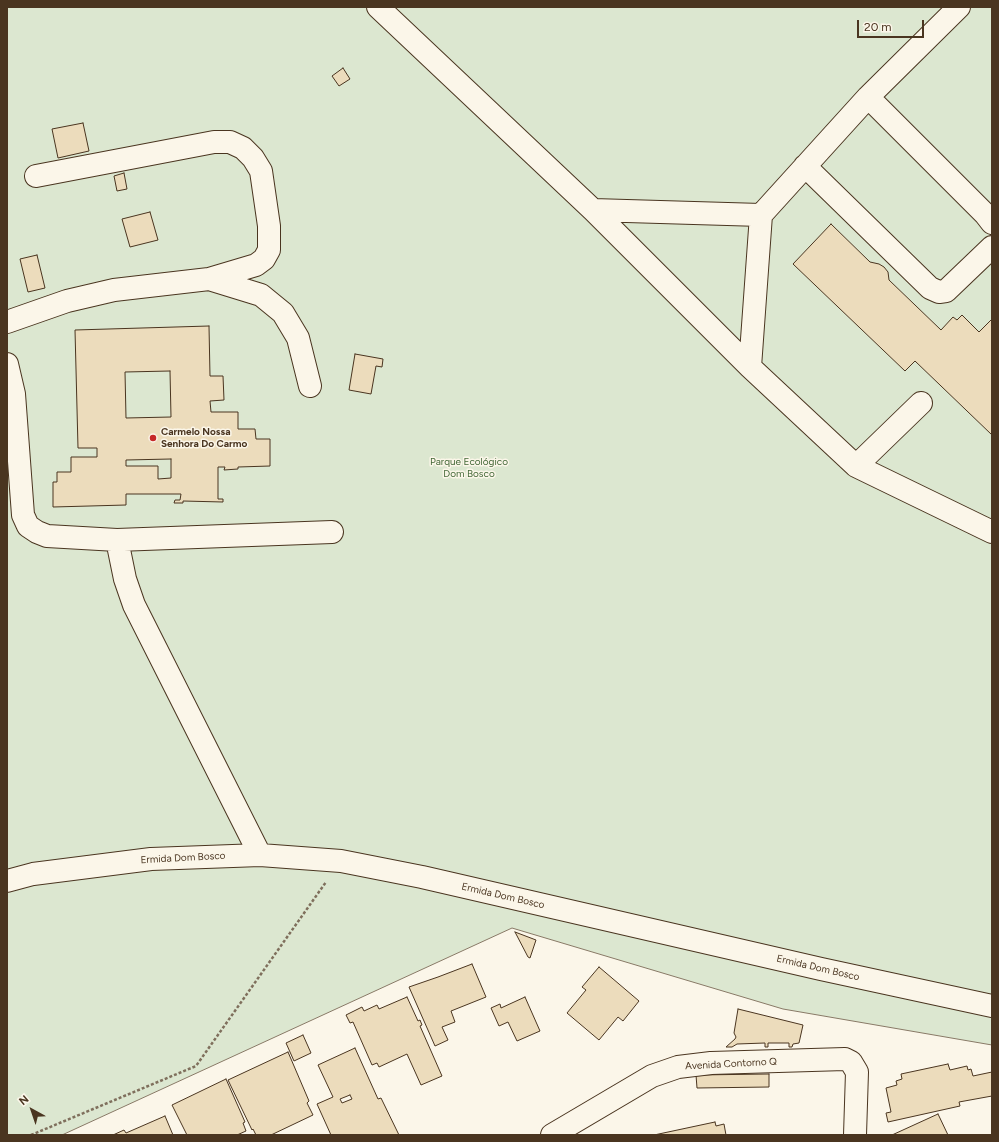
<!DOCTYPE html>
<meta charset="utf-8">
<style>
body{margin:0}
#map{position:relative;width:999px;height:1142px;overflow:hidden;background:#fbf6e9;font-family:Figtree,sans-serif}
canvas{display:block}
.frame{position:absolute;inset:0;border:8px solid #4a3520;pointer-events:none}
.north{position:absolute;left:12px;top:1090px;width:40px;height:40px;-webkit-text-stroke:3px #fbf6e9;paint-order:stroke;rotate:320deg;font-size:11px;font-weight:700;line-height:16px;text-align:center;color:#4a3520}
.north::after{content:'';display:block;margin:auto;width:14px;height:18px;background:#4a3520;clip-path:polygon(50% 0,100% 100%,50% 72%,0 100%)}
.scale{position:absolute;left:857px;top:20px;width:67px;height:18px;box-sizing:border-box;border:2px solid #4a3520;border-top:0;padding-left:5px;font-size:12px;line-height:14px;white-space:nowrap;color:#4a3520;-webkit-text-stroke:3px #fbf6e9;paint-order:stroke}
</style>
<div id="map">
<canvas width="999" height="1142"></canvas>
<div class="frame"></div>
<div class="north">N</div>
<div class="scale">20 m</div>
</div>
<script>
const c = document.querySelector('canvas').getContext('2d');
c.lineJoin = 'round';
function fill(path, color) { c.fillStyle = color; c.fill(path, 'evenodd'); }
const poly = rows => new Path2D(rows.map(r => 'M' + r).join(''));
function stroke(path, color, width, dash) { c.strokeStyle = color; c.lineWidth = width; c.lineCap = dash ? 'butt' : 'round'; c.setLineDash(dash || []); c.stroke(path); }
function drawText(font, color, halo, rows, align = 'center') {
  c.font = font + ' Figtree,sans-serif'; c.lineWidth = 3; c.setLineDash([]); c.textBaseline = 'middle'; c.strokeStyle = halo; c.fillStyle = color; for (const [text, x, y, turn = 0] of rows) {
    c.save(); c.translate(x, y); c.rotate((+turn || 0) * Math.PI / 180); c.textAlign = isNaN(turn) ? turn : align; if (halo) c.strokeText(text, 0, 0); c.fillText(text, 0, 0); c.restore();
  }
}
const green = poly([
 [7,7,992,7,992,1045,783,1009,512,928,62,1135,7,1135,7,7]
]);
fill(green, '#dce7d0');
stroke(green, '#887966', 1);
const building = poly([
 [343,68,350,79,339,86,332,76,343,68],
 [83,123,89,151,58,158,52,129,83,123],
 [124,173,127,189,117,191,114,176,124,173],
 [150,212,158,240,130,247,122,219,150,212],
 [831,224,870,262,879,264,884,267,888,272,889,280,941,330,953,317,957,320,962,315,979,332,992,319,992,435,915,361,905,371,793,264,831,224],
 [37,255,45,288,28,292,20,259,37,255],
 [209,326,210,376,223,376,224,400,210,401,211,412,238,412,238,429,255,429,256,439,270,439,270,466,238,467,238,469,224,470,225,467,218,467,218,499,223,499,223,502,183,501,183,503,174,503,175,500,180,500,181,494,126,494,126,505,53,507,53,482,57,482,57,472,71,472,71,457,97,457,97,448,78,448,75,330,209,326],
 [170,371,171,417,126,418,125,372,170,371],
 [171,459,171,478,158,479,158,466,126,466,126,460,171,459],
 [355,354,383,359,382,367,376,366,371,394,349,390,355,354],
 [515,932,536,940,530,958,528,957,515,932],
 [472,964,486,997,451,1011,455,1022,442,1027,448,1040,435,1046,409,987,438,977,472,964],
 [599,967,639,1001,623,1021,618,1017,599,1040,567,1013,586,990,582,987,599,967],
 [407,997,418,1021,420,1020,422,1025,420,1026,442,1076,421,1085,407,1054,379,1067,377,1063,372,1065,353,1022,350,1023,346,1015,362,1007,364,1011,377,1005,379,1009,407,997],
 [525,997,540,1031,517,1041,508,1022,499,1026,491,1008,500,1004,501,1008,525,997],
 [738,1009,803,1025,799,1043,793,1044,792,1047,789,1047,789,1043,768,1043,768,1047,765,1047,765,1043,737,1044,732,1047,726,1047,735,1039,736,1037,734,1033,738,1009],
 [303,1035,311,1053,294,1061,286,1043,303,1035],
 [355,1048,378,1099,381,1098,399,1135,331,1135,317,1104,333,1097,318,1065,355,1048],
 [350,1095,352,1099,342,1103,340,1099,350,1095],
 [288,1052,309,1101,307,1103,313,1115,271,1135,256,1135,253,1129,252,1130,228,1080,288,1052],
 [948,1064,950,1070,967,1066,968,1070,971,1069,973,1076,992,1072,992,1096,959,1102,960,1106,888,1122,886,1113,891,1112,886,1088,897,1085,896,1081,902,1079,901,1074,948,1064],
 [769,1074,769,1087,697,1088,696,1075,769,1074],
 [226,1079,245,1122,243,1123,246,1131,237,1135,187,1135,172,1105,226,1079],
 [938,1114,948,1135,892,1135,938,1114],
 [165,1116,173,1135,113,1135,124,1130,126,1133,165,1116],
 [715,1122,716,1126,724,1124,726,1135,654,1135,715,1122]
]);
fill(building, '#ecdcbc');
stroke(building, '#4a3520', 1);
const minor = poly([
 [378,7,593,210,750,367,856,466,992,532],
 [868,97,985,214,992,223],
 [805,166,930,288,939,292,946,291,992,247],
 [36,176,214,142,230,142,243,148,253,158,261,171,269,226,269,250,264,259,256,265,209,279],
 [593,210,761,215,868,97,959,7],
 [7,322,67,301,114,290,209,279,261,295,283,313,298,338,310,386],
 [7,364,14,394,23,515,28,526,37,532,47,536,117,540,332,532],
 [750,367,761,215],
 [856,466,921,403],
 [117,540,125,579,134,605,260,855],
 [7,881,33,874,151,859,260,855,341,861,422,877,821,969,992,1006],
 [552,1135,652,1076,678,1067,711,1063,845,1059,851,1062,857,1072,855,1135]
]);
stroke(minor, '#4a3520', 24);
stroke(poly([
 [31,1135,196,1066,326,882]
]), '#7f6f5c', 2.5, [3, 2]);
stroke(minor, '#fbf6e9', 22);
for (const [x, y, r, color] of [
 [153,438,4,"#c62828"]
]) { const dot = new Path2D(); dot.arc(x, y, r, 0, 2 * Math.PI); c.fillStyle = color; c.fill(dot); stroke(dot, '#fbf6e9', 1.5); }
drawText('bold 10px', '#4a3520', '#fbf6e9', [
 ["Carmelo Nossa",161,432],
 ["Senhora Do Carmo",161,444]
], 'left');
drawText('10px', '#436837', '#fbf6e9', [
 ["Parque Ecológico",469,462],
 ["Dom Bosco",469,474]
]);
drawText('10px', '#4a3520', '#fbf6e9', [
 ["Ermida Dom Bosco",183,858,-3],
 ["Ermida Dom Bosco",503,896,13],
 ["Ermida Dom Bosco",818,968,13],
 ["Avenida Contorno Q",731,1064,-3]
]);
</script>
